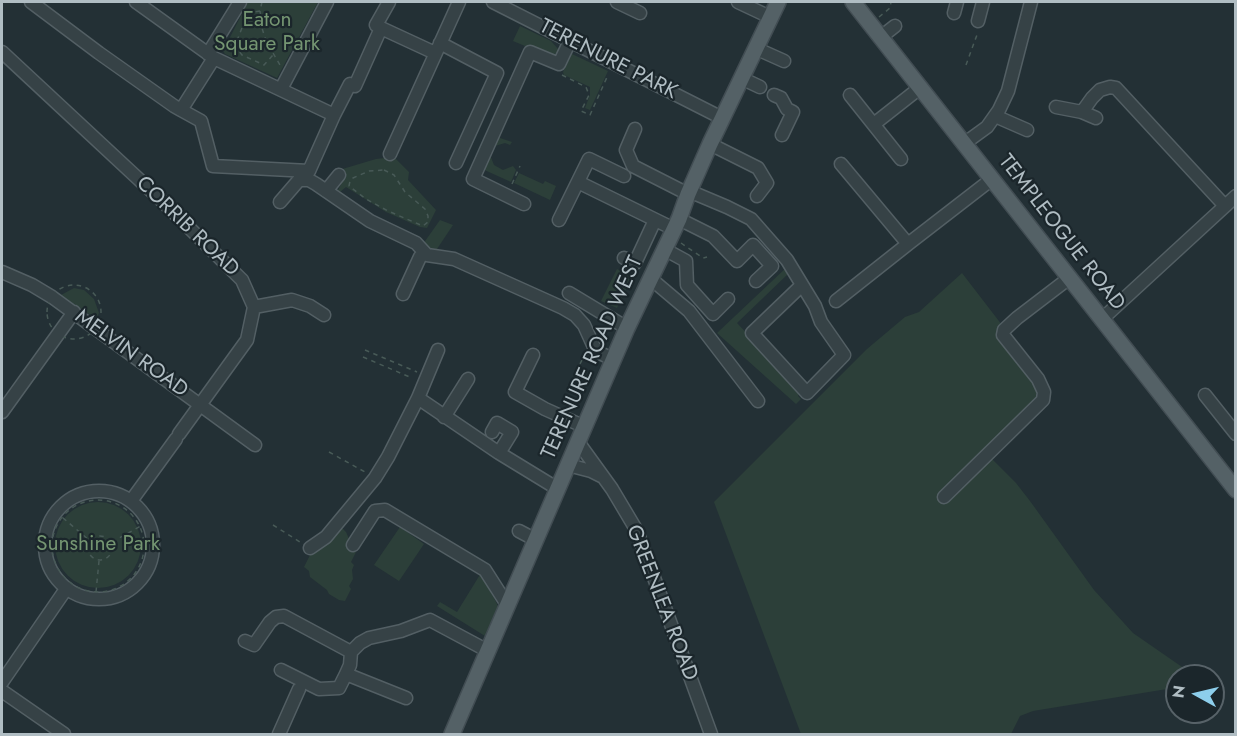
<!DOCTYPE html>
<style>
body{margin:0}
#map{position:relative;width:1237px;height:736px;overflow:hidden;background:#233035;font-family:Jost,sans-serif}
canvas{display:block}
.frame{position:absolute;inset:0;border:3px solid #b0bdc3;pointer-events:none}
.north{position:absolute;left:1165px;top:664px;width:60px;height:60px;box-sizing:border-box;background:#1b262b;border:2px solid #576268;border-radius:50%;rotate:278deg;font-size:16px;font-weight:700;line-height:24px;text-align:center;color:#b0bdc3}
.north::after{content:'';display:block;margin:auto;width:21px;height:27px;background:#8dceeb;clip-path:polygon(50% 0,100% 100%,50% 72%,0 100%)}
</style>
<div id="map">
<canvas width="1237" height="736"></canvas>
<div class="frame"></div>
<div class="north">N</div>
</div>
<script>
const c = document.querySelector('canvas').getContext('2d');
c.lineJoin = 'round';
function fill(path, color) { c.fillStyle = color; c.fill(path, 'evenodd'); }
const poly = rows => new Path2D(rows.map(r => 'M' + r).join(''));
function stroke(path, color, width, dash) { c.strokeStyle = color; c.lineWidth = width; c.lineCap = dash ? 'butt' : 'round'; c.setLineDash(dash || []); c.stroke(path); }
function drawText(font, color, halo, rows, align = 'center') {
  c.font = font + ' Jost,sans-serif'; c.lineWidth = 4.5; c.setLineDash([]); c.textBaseline = 'middle'; c.strokeStyle = halo; c.fillStyle = color; for (const [text, x, y, turn = 0] of rows) {
    c.save(); c.translate(x, y); c.rotate((+turn || 0) * Math.PI / 180); c.textAlign = isNaN(turn) ? turn : align; if (halo) c.strokeText(text, 0, 0); c.fillText(text, 0, 0); c.restore();
  }
}
fill(poly([
 [248,2,318,2,277,78,225,54,223,51],
 [520,26,551,41,559,50,557,53,549,56,513,41],
 [572,54,608,71,590,110,585,108,590,95,590,87,564,75,563,72],
 [499,135,500,138,512,142,510,145,505,143,495,146,490,155,494,165,503,170,513,166,516,170,511,182,480,168,482,164,487,163,488,161,484,156],
 [394,157,409,172,408,180,436,210,427,228,420,227,386,212,346,187,340,192,338,190,345,177,339,170,376,159],
 [519,173,543,184,545,181,556,186,550,200,514,183],
 [440,220,453,225,435,252,423,244],
 [788,266,788,274,737,323,794,383,800,392,798,396,801,399,796,404,717,333],
 [617,269,632,277,617,308,601,301],
 [962,273,1002,325,998,330,998,339,1039,389,1038,399,984,451,1016,483,1030,501,1094,590,1133,633,1185,669,1184,676,1177,676,1177,685,1167,689,1033,711,1020,716,1011,734,801,734,714,502,867,349,905,317,919,312],
 [74,288,84,290,94,299,99,313,96,319,61,295],
 '55 545a43 43 0 1 1 86 0a43 43 0 1 1-86 0Z',
 [400,527,424,544,399,581,374,565],
 [338,529,343,529,346,532,350,541,348,546,356,552,351,562,354,565,352,570,353,579,349,586,351,589,345,601,339,600,329,594,327,590,310,577,309,571,304,567,310,555,323,546],
 [481,573,498,606,485,636,437,606,440,602,457,612]
]), '#2c3f39');
const minor = poly([
 [31,2,99,53,174,106,181,110,214,58],
 [136,2,214,58,334,115],
 [493,2,722,118],
 [617,2,640,13],
 [738,2,770,17],
 [954,13,957,2],
 [978,21,983,2],
 [381,28,376,25,389,2],
 [881,37,895,26],
 [440,43,497,73,456,163],
 [755,48,784,61],
 [2,52,160,199,242,280,254,307,247,340,179,434],
 [208,54,240,2],
 [741,78,760,87],
 [281,89,327,2],
 [774,95,781,98,787,109,793,112,782,135],
 [850,95,901,159],
 [1056,107,1082,112,1096,118],
 [181,110,201,121,213,166,309,171,334,115,350,84,355,86,381,28,435,53],
 [1082,112,1092,98,1100,90,1110,87,1116,88,1225,206],
 [995,116,1027,130],
 [874,124,921,87],
 [635,129,626,150,633,166,688,194],
 [965,143,987,127,999,110,1008,91,1031,2],
 [710,144,758,168,767,183,757,196],
 [390,154,459,2],
 [841,164,908,244,992,179],
 [578,182,674,229],
 [326,191,339,175],
 [689,191,727,207,751,219,787,260,815,306,821,322,844,355,807,393,752,333,802,285],
 [280,202,299,180,309,180,316,184,370,221,416,243,427,255,454,259,563,308,575,315,584,325,594,347,602,354,614,360],
 [524,204,473,179,530,52,559,64,570,41],
 [679,219,713,236,737,261,753,245,772,266,756,281],
 [559,220,589,159,624,176],
 [664,249,686,261,687,285,713,314,728,299],
 [624,258,635,263,655,220],
 [2,272,32,285,52,297,255,445],
 [650,278,689,311,758,401],
 [569,293,627,328],
 [403,294,420,257,424,252],
 [836,301,908,244],
 [254,307,292,300,310,306,324,315],
 [1101,320,1236,196],
 [533,355,515,392,545,409,585,427],
 [1205,395,1236,434],
 [418,398,499,453,558,489],
 [2,412,74,312],
 [444,417,468,379],
 [492,432,497,423,512,432,499,453],
 [578,442,612,489,637,531,711,734],
 [568,465,591,471,601,476],
 '45 545a54 54 0 1 1 108 0a54 54 0 1 1-108 0Z',
 [944,497,1043,400,1044,392,1038,379,1003,335,1004,330,1017,318,1068,279],
 [131,501,176,439],
 [519,531,536,540],
 [353,545,375,511,385,510,485,570,508,606],
 [310,548,326,537,375,478,388,457,418,398,438,350],
 [245,641,254,645,270,622,276,617,284,616,351,652,360,643,369,638,401,631,430,620,488,651],
 [351,652,350,665,346,674,406,698],
 [281,670,319,689,339,688,346,674],
 [2,682,66,589],
 [2,691,64,734],
 [279,734,299,689]
]);
const major = poly([
 [853,2,1236,490],
 [452,734,627,328,679,219,688,194,710,144,778,2]
]);
stroke(minor, '#535f64', 15);
stroke(major, '#424d53', 18);
stroke(poly([
 [262,2,260,11,262,28,266,41,280,65],
 [260,11,253,12,245,20,235,46,242,55,264,65,273,55],
 [879,17,890,8,891,2],
 [966,65,978,32],
 [562,75,586,87,589,95,581,111,590,115,608,75],
 [384,170,394,175,405,192,425,209,428,216,428,222,423,226,388,211,366,199,349,186,350,181,353,178,369,171,384,170],
 [512,184,520,166],
 [681,243,703,258,707,257],
 '47 312a27 27 0 1 1 54 0a27 27 0 1 1-54 0Z',
 [365,350,417,372],
 [363,357,412,378],
 [576,372,585,354],
 [329,452,365,472],
 '52 546a46 46 0 1 1 92 0a46 46 0 1 1-92 0Z',
 [56,512,89,540],
 [273,525,300,542],
 '88 548a12 12 0 1 1 24 0a12 12 0 1 1-24 0Z',
 [112,542,148,522],
 [96,592,99,561]
]), '#485a57', 1.5, [4.5, 4.5]);
stroke(minor, '#364246', 12);
stroke(major, '#546166', 15);
drawText('21px', '#759672', '#1b262b', [
 ["Eaton",267,21],
 ["Square Park",267,45],
 ["Sunshine Park",98,545]
]);
drawText('21px', '#b0bdc3', '#1b262b', [
 ["TERENURE PARK",608,60,27],
 ["CORRIB ROAD",187,227,44],
 ["TEMPLEOGUE ROAD",1061,233,52],
 ["MELVIN ROAD",131,354,36],
 ["TERENURE ROAD WEST",593,358,-66],
 ["GREENLEA ROAD",661,603,69]
]);
</script>
